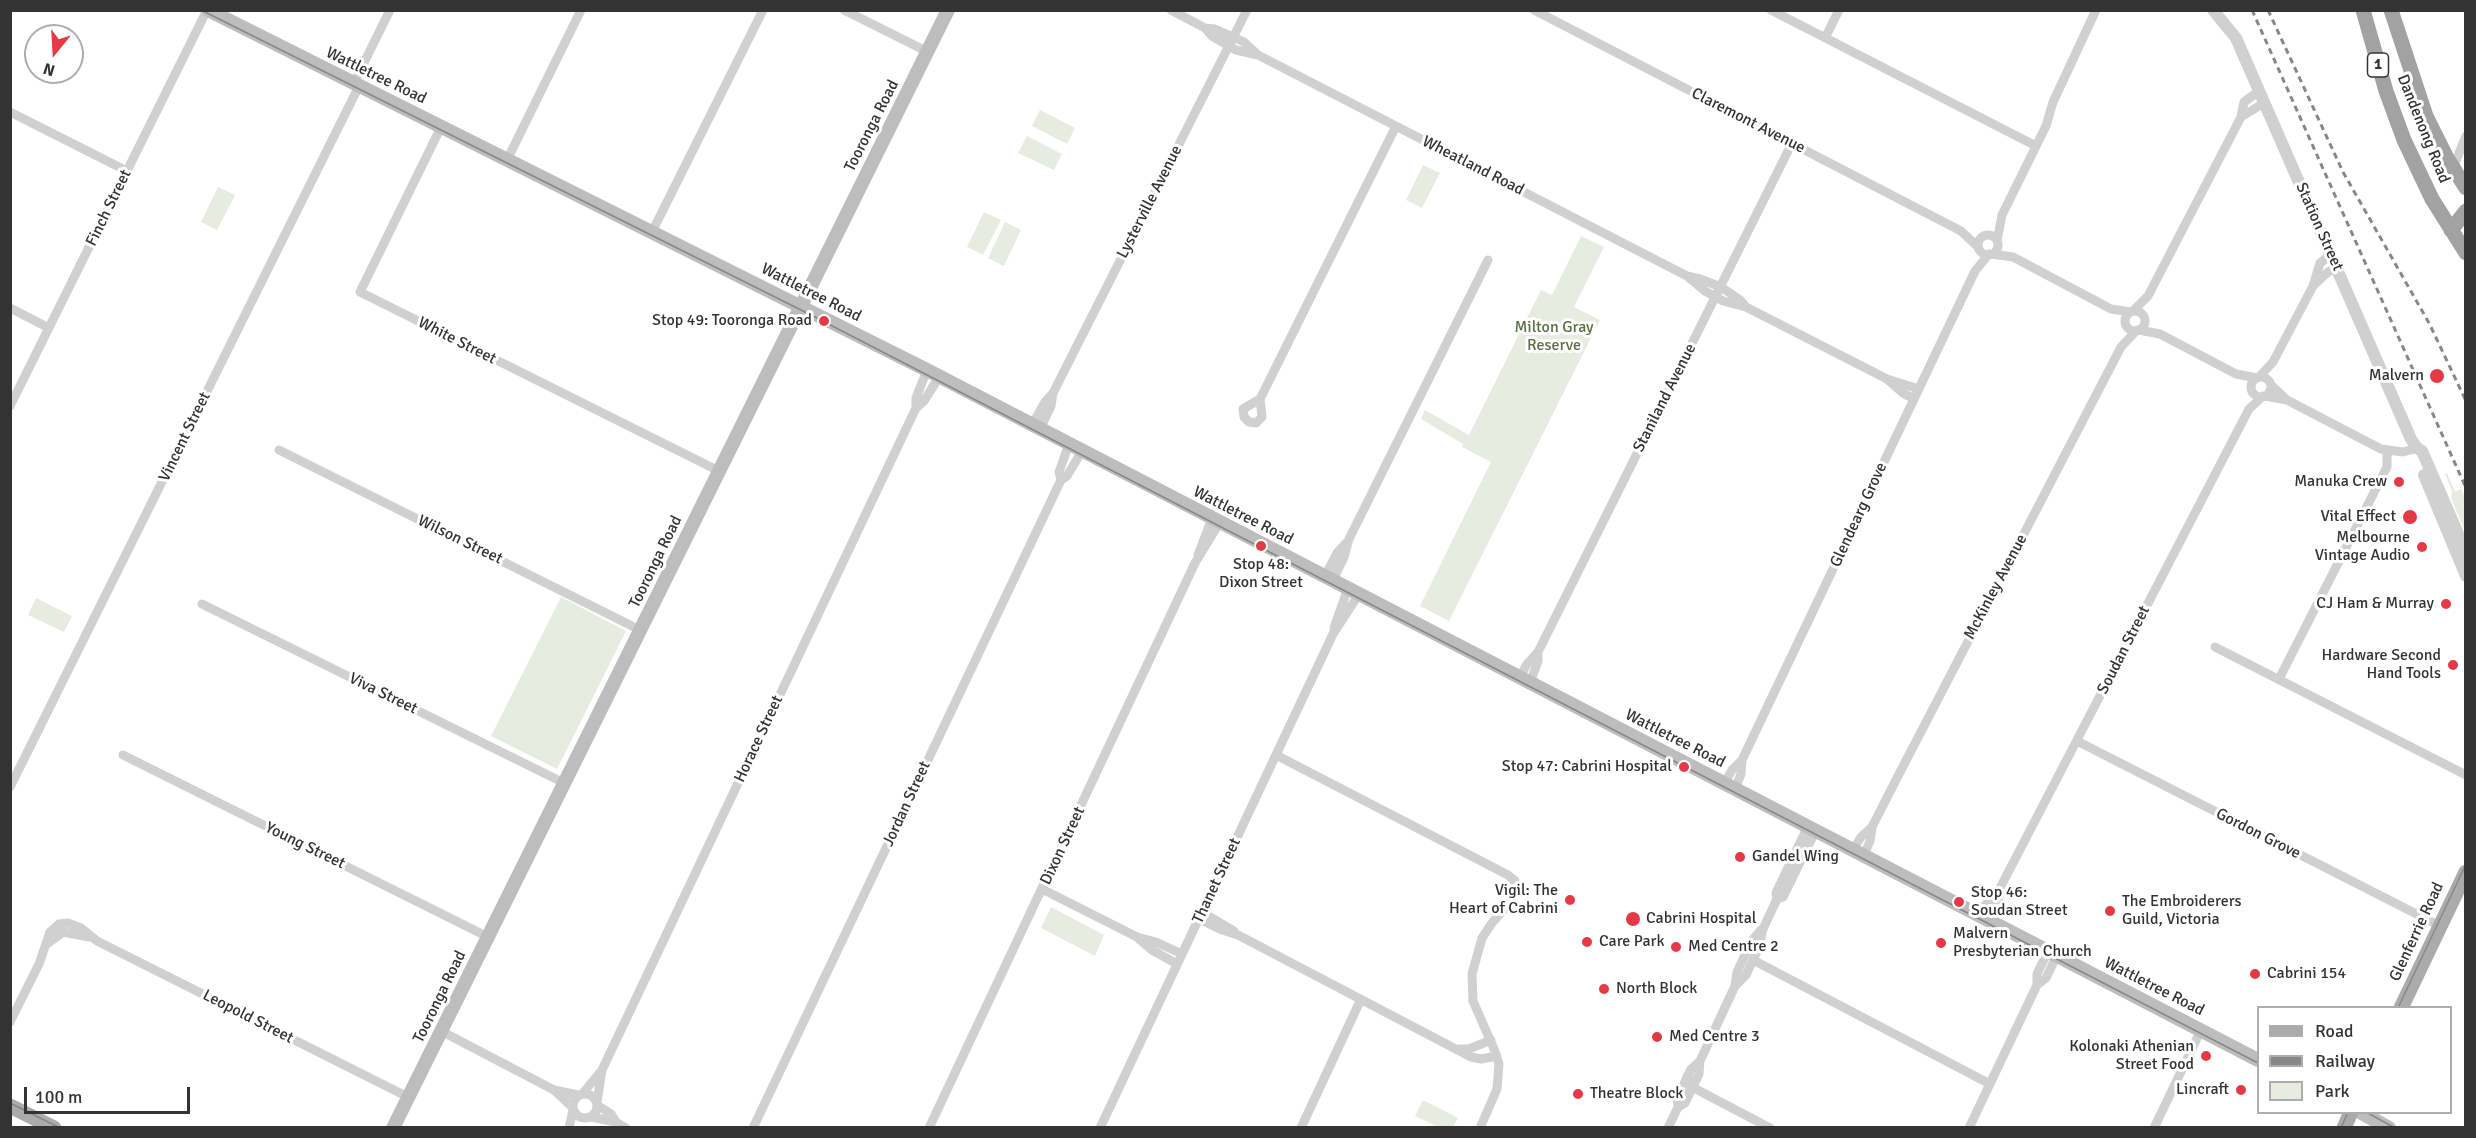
<!DOCTYPE html>
<style>
body{margin:0}
#map{position:relative;width:2476px;height:1138px;overflow:hidden;background:#fff;font-family:Signika,sans-serif}
canvas{display:block}
.frame{position:absolute;inset:0;border:12px solid #333;pointer-events:none}
.legend{position:absolute;left:2257px;top:1006px;width:195px;height:108px;box-sizing:border-box;background:#fff;border:2px solid #adadad;margin:0;padding:8px 10px;list-style:none;font-size:18px;color:#333}
.legend li{display:flex;align-items:center;gap:12px;height:30px}
.legend b{width:30px;border:2px solid #adadad}
.north{position:absolute;left:24px;top:24px;width:60px;height:60px;box-sizing:border-box;background:#fff;border:2px solid #adadad;border-radius:50%;rotate:198deg;font-size:16px;font-weight:700;line-height:24px;text-align:center;color:#333}
.north::after{content:'';display:block;margin:auto;width:21px;height:27px;background:#e63946;clip-path:polygon(50% 0,100% 100%,50% 72%,0 100%)}
.scale{position:absolute;left:24px;top:1087px;width:166px;height:27px;box-sizing:border-box;border:3px solid #333;border-top:0;padding-left:8px;font-size:18px;line-height:21px;white-space:nowrap;color:#333;-webkit-text-stroke:4px #fff;paint-order:stroke}
</style>
<div id="map">
<canvas width="2476" height="1138"></canvas>
<div class="frame"></div>
<ul class="legend">
<li><b style="height:8px;background:#ababab"></b>Road</li>
<li><b style="height:8px;background:#888"></b>Railway</li>
<li><b style="height:16px;background:#e6ecdf"></b>Park</li>
</ul>
<div class="north">N</div>
<div class="scale">100 m</div>
</div>
<script>
const c = document.querySelector('canvas').getContext('2d');
c.lineJoin = 'round';
function fill(path, color) { c.fillStyle = color; c.fill(path, 'evenodd'); }
const poly = rows => new Path2D(rows.map(r => 'M' + r).join(''));
function stroke(path, color, width, dash) { c.strokeStyle = color; c.lineWidth = width; c.lineCap = dash ? 'butt' : 'round'; c.setLineDash(dash || []); c.stroke(path); }
function drawText(font, color, halo, rows, align = 'center') {
  c.font = font + ' Signika,sans-serif'; c.lineWidth = 6; c.setLineDash([]); c.textBaseline = 'middle'; c.strokeStyle = halo; c.fillStyle = color; for (const [text, x, y, turn = 0] of rows) {
    c.save(); c.translate(x, y); c.rotate((+turn || 0) * Math.PI / 180); c.textAlign = isNaN(turn) ? turn : align; if (halo) c.strokeText(text, 0, 0); c.fillText(text, 0, 0); c.restore();
  }
}
fill(poly([
 [1040,110,1075,128,1067,144,1032,126],
 [1027,136,1062,154,1054,170,1018,153],
 [1423,165,1440,173,1422,208,1406,200],
 [218,187,235,195,217,230,201,222],
 [984,212,1001,220,983,255,967,247],
 [1005,222,1021,230,1004,266,988,258],
 [1581,236,1604,247,1574,307,1600,320,1449,621,1420,606,1491,462,1462,447,1463,444,1421,419,1425,410,1469,435,1541,290,1552,295],
 [2447,473,2455,492,2461,489,2465,498,2465,531,2451,498,2452,491,2445,474],
 [561,597,626,631,557,769,491,736],
 [36,598,72,616,64,632,28,615],
 [1051,907,1104,935,1095,956,1041,928],
 [1423,1100,1458,1118,1453,1127,1438,1127,1415,1116]
]), '#e6ecdf');
stroke(poly([
 [844,10,928,52],
 [1171,10,1205,28,1215,29,1233,37,1244,42,1258,55,1687,276,1705,291,1723,301,1746,307,1887,379,1919,389],
 [1534,10,1961,231,1978,247],
 [1771,10,2036,146],
 [1205,28,1212,36,1236,50,1258,55],
 [1825,38,1839,10],
 [354,83,390,10],
 [10,112,127,171],
 [2241,117,2264,103],
 [441,127,360,292,719,471],
 [507,160,581,10],
 [2453,168,2466,136],
 [652,232,763,10],
 '1978 245a10 10 0 1 1 20 0a10 10 0 1 1-20 0Z',
 [1997,241,2002,215,2046,126,2053,102,2096,10],
 [1991,254,2013,257,2111,309,2131,312],
 [1687,276,1700,279,1721,287,1740,300,1746,307],
 [2313,286,2328,272,2336,268],
 [10,308,49,328],
 [2133,311,2148,296,2241,117,2244,102,2259,91],
 '2125 321a10 10 0 1 1 20 0a10 10 0 1 1-20 0Z',
 [2139,330,2160,334,2236,374,2257,378],
 [2259,377,2273,362,2313,286,2320,263,2331,255],
 '2251 387a10 10 0 1 1 20 0a10 10 0 1 1-20 0Z',
 [1887,379,1903,393,1914,399],
 [2271,385,2287,400,2381,449,2403,452,2417,448],
 [2265,396,2287,400],
 [1260,399,1243,409,1244,417,1249,422,1256,423,1262,417,1260,399,1396,126],
 [10,406,207,10],
 [916,408,916,398,927,370],
 [1032,425,1045,402,1053,393],
 [1040,429,1051,406,1053,393,1247,10],
 [279,450,640,630],
 [1061,480,1059,472,1069,444],
 [1198,555,1212,518],
 [1325,576,1337,553,1346,543],
 [1333,580,1344,557,1349,539,1488,260],
 [202,604,564,783],
 [1334,628,1348,588],
 [2215,647,2466,775],
 [1520,677,1527,664,1538,652,1792,143],
 [2279,679,2387,467,2387,451],
 [1530,683,1538,661,1538,652],
 [2077,741,2440,926],
 [123,755,488,937],
 [1276,755,1508,875,1515,881,1511,901,1492,923,1482,938,1472,974,1473,1001,1494,1049,1499,1064,1497,1089,1480,1128],
 [1724,784,1732,770,1742,760,1975,271,1989,254],
 [10,787,359,86],
 [1735,789,1741,774,1742,760],
 [1853,850,1861,837,1872,827],
 [1864,855,1870,841,1872,827,1898,776,2121,347,2137,330],
 [1042,889,1137,937,1156,942,1182,954],
 [1777,899,1783,897,1816,830],
 [1202,912,1234,931],
 [1979,915,1985,905,1999,890,2249,409,2263,396],
 [1199,919,1222,930,1238,935,1471,1057,1481,1059,1497,1056],
 [1991,921,1999,899,1999,890],
 [1139,939,1152,950,1177,964],
 [48,943,63,932,89,937],
 [1753,960,1990,1084],
 [2037,985,2046,978,2057,955],
 [1735,986,1737,972,1751,942,1761,930],
 [10,1022,39,964,50,932,59,924,68,923,81,928,97,941,408,1097],
 [441,1031,554,1090,572,1107],
 [1459,1049,1469,1049,1491,1040],
 [1687,1076,1692,1087,1770,1128],
 [554,1090,578,1095],
 [583,1093,602,1070],
 '573 1106a12 12 0 1 1 24 0a12 12 0 1 1-24 0Z',
 [597,1102,602,1070,916,408,924,401,939,377],
 [597,1105,611,1114,616,1122],
 [1678,1107,1677,1099,1691,1069,1700,1061],
 [591,1117,616,1122,626,1128],
 [569,1128,573,1110],
 [753,1128,1061,480,1067,476,1082,451],
 [929,1128,1195,563,1220,522],
 [1100,1128,1333,634,1359,594],
 [1301,1128,1361,999],
 [1668,1128,1678,1107,1685,1103,1699,1074,1700,1061,1735,986,1746,975,1759,947,1763,929,1777,899,1776,893,1808,826],
 [1969,1128,2037,985,2037,974,2048,951],
 [2154,1128,2201,1030]
]), '#d0d0d0', 9);
stroke(poly([
 [2213,10,2236,38,2411,439,2417,448,2422,451,2466,552],
 [2424,475,2466,576]
]), '#d0d0d0', 12);
stroke(poly([
 [208,10,927,370,2258,1060],
 [2360,1112,2389,1128],
 [393,1128,948,10]
]), '#bdbdbd', 14);
stroke(poly([
 [2401,1008,2466,872],
 [10,1106,54,1128],
 [2344,1128,2351,1112]
]), '#ababab', 15);
stroke(poly([
 [2363,10,2386,91,2404,140,2432,199,2466,253],
 [2391,10,2426,116,2447,158,2466,188],
 [2451,230,2466,211]
]), '#a2a2a2', 15);
stroke(poly([
 [201,10,813,316,2258,1063],
 [2398,1008,2466,864],
 [10,1103,60,1128],
 [2366,1112,2395,1128],
 [2341,1128,2348,1112]
]), '#888', 1.5);
stroke(poly([
 [2252,10,2466,488],
 [2268,10,2343,172,2429,323,2466,401]
]), '#888', 3, [6, 4.5]);
for (const [x, y, r, color] of [
 [824,321,6,"#e63946"],
 [2437,376,8,"#e63946"],
 [2399,482,6,"#e63946"],
 [2410,517,8,"#e63946"],
 [1261,546,6,"#e63946"],
 [2422,547,6,"#e63946"],
 [2446,604,6,"#e63946"],
 [2453,665,6,"#e63946"],
 [1684,767,6,"#e63946"],
 [1740,857,6,"#e63946"],
 [1570,900,6,"#e63946"],
 [1959,902,6,"#e63946"],
 [2110,911,6,"#e63946"],
 [1633,919,8,"#e63946"],
 [1587,942,6,"#e63946"],
 [1941,943,6,"#e63946"],
 [1676,947,6,"#e63946"],
 [2255,974,6,"#e63946"],
 [1604,989,6,"#e63946"],
 [1657,1037,6,"#e63946"],
 [2206,1056,6,"#e63946"],
 [2241,1090,6,"#e63946"],
 [1578,1094,6,"#e63946"]
]) { const dot = new Path2D(); dot.arc(x, y, r, 0, 2 * Math.PI); c.fillStyle = color; c.fill(dot); stroke(dot, '#fff', 2); }
for (const [x, y, w] of [
 [2378,65,21]
]) { const box = new Path2D(); box.roundRect(x - w / 2, y - 12, w, 24, 4.5); c.fillStyle = '#fff'; c.fill(box); stroke(box, '#333', 1.5); }
drawText('bold 15px', '#333', null, [
 ["1",2378,65]
]);
drawText('16px', '#333', '#fff', [
 ["Wattletree Road",376,76,26],
 ["Claremont Avenue",1748,121,27],
 ["Tooronga Road",872,126,-63],
 ["Dandenong Road",2423,129,68],
 ["Wheatland Road",1473,166,27],
 ["Lysterville Avenue",1150,202,-63],
 ["Finch Street",109,208,-64],
 ["Station Street",2319,227,66],
 ["Wattletree Road",811,293,27],
 ["White Street",457,341,27],
 ["Staniland Avenue",1665,398,-63],
 ["Vincent Street",185,437,-64],
 ["Glendearg Grove",1859,515,-65],
 ["Wattletree Road",1243,516,27],
 ["Wilson Street",460,540,26],
 ["Tooronga Road",656,562,-64],
 ["McKinley Avenue",1996,587,-62],
 ["Soudan Street",2124,650,-63],
 ["Viva Street",383,694,26],
 ["Horace Street",759,739,-65],
 ["Wattletree Road",1675,739,27],
 ["Jordan Street",907,804,-65],
 ["Gordon Grove",2258,834,27],
 ["Young Street",305,846,26],
 ["Dixon Street",1063,846,-65],
 ["Thanet Street",1217,881,-65],
 ["Glenferrie Road",2417,932,-65],
 ["Wattletree Road",2154,987,27],
 ["Tooronga Road",440,997,-64],
 ["Leopold Street",248,1017,27]
]);
drawText('16px', '#333', '#fff', [
 ["Stop 49: Tooronga Road",812,321],
 ["Malvern",2424,376],
 ["Manuka Crew",2387,482],
 ["Vital Effect",2396,517],
 ["Melbourne",2410,538],
 ["Vintage Audio",2410,556],
 ["Stop 48:",1261,565,"center"],
 ["Dixon Street",1261,583,"center"],
 ["CJ Ham & Murray",2434,604],
 ["Hardware Second",2441,656],
 ["Hand Tools",2441,674],
 ["Stop 47: Cabrini Hospital",1672,767],
 ["Gandel Wing",1752,857,"left"],
 ["Vigil: The",1558,891],
 ["Heart of Cabrini",1558,909],
 ["Stop 46:",1971,893,"left"],
 ["Soudan Street",1971,911,"left"],
 ["The Embroiderers",2122,902,"left"],
 ["Guild, Victoria",2122,920,"left"],
 ["Cabrini Hospital",1646,919,"left"],
 ["Malvern",1953,934,"left"],
 ["Presbyterian Church",1953,952,"left"],
 ["Care Park",1599,942,"left"],
 ["Med Centre 2",1688,947,"left"],
 ["Cabrini 154",2267,974,"left"],
 ["North Block",1616,989,"left"],
 ["Med Centre 3",1669,1037,"left"],
 ["Kolonaki Athenian",2194,1047],
 ["Street Food",2194,1065],
 ["Lincraft",2229,1090],
 ["Theatre Block",1590,1094,"left"]
], 'right');
drawText('16px', '#56703f', '#fff', [
 ["Milton Gray",1554,328],
 ["Reserve",1554,346]
]);
</script>
